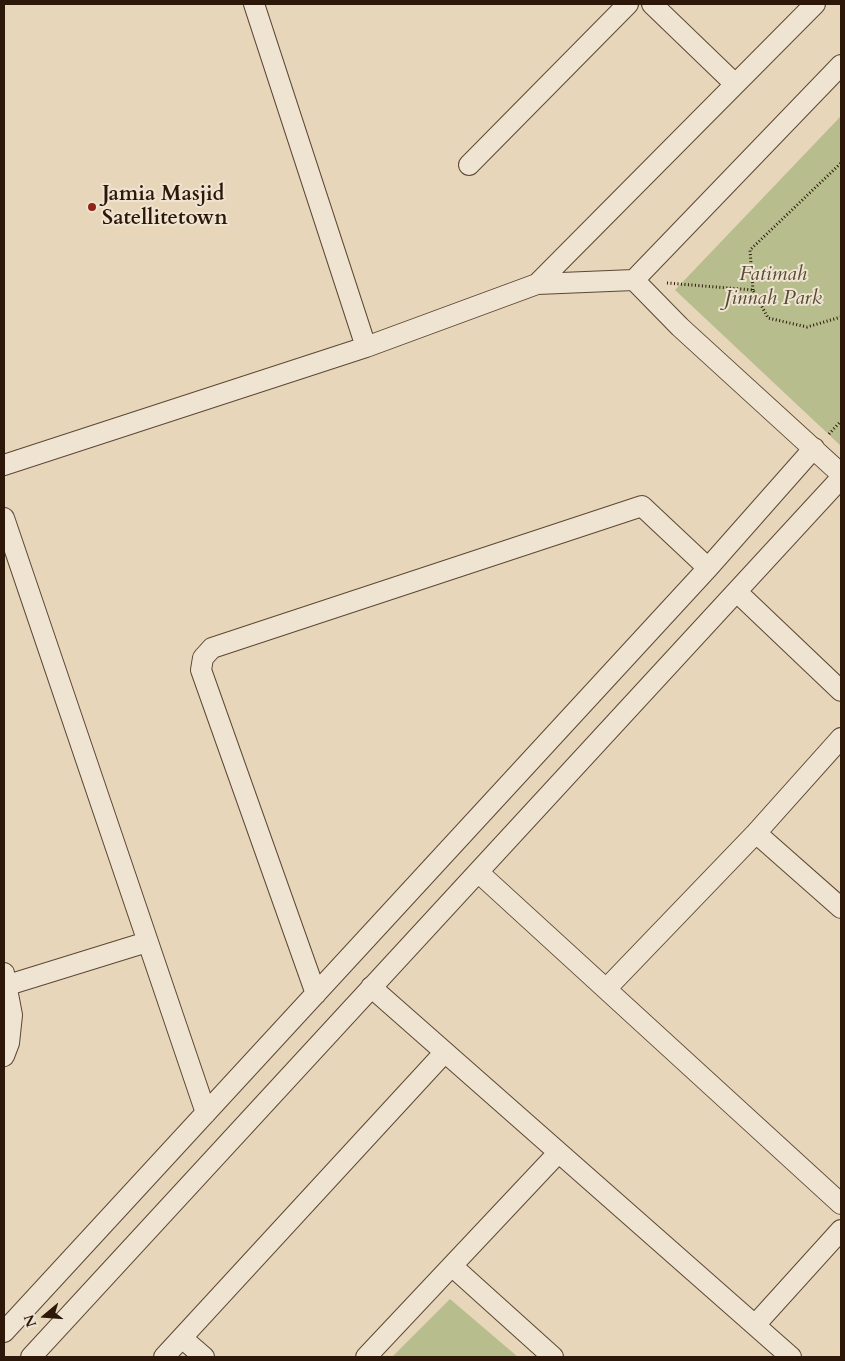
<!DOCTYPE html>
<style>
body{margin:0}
#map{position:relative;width:845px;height:1361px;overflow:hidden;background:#e7d6b9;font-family:Cardo,serif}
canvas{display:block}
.frame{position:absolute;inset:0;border:5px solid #2d1709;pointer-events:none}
.north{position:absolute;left:20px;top:1291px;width:50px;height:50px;-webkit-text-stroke:4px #efe4d2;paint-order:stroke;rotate:252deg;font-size:14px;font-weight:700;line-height:20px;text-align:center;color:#2d1709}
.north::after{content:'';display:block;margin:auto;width:18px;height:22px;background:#2d1709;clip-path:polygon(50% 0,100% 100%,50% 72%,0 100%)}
</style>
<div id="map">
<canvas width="845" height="1361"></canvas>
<div class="frame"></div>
<div class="north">N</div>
</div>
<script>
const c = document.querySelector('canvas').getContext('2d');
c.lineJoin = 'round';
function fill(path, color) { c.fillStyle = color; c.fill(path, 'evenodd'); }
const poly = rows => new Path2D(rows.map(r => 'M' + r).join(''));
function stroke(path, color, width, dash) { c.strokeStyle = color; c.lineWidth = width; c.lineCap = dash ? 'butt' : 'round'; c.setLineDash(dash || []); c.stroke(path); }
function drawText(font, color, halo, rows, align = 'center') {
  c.font = font + ' Cardo,serif'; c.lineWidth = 4; c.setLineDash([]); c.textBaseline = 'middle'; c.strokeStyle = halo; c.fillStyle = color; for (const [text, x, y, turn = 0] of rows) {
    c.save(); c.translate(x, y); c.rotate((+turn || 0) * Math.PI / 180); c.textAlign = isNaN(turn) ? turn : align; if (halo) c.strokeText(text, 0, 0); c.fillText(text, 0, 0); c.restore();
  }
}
fill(poly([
 [841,116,841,446,675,290],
 [450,1299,518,1357,392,1357]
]), '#b8bd8e');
const street = poly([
 [254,4,366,347],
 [652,4,735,84],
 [841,65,634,280,680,327,841,474],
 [469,165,628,4],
 [537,284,815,4],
 [4,465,366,347,537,284,634,280],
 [4,518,206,1113],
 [737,592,841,691],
 [756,833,841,908],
 [478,872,841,1204],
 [4,973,12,1015,9,1043,4,1056],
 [4,984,8,985,147,942],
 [371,987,791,1357],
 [606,989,756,833,841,738],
 [316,994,201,670,203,658,212,648,642,506,708,568],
 [452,1266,553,1357],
 [755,1325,841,1230],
 [4,1332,708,568,814,448],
 [182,1338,204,1357],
 [31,1357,841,478],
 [164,1357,444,1053],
 [366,1357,558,1153]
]);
stroke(street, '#5c4735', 22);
stroke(poly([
 [667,283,753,290,768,318,807,327,841,317],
 [753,290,750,250,841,163],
 [829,434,841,421]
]), '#2d1709', 3, [1, 2.5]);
stroke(street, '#efe4d2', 20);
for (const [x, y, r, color] of [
 [92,207,5,"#8f2418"]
]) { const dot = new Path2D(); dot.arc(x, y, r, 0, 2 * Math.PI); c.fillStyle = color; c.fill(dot); stroke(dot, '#efe4d2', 2); }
drawText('bold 21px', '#2d1709', '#efe4d2', [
 ["Jamia Masjid",102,195],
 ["Satellitetown",102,219]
], 'left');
drawText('italic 21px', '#574931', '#efe4d2', [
 ["Fatimah",773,275],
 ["Jinnah Park",773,299]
]);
</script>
